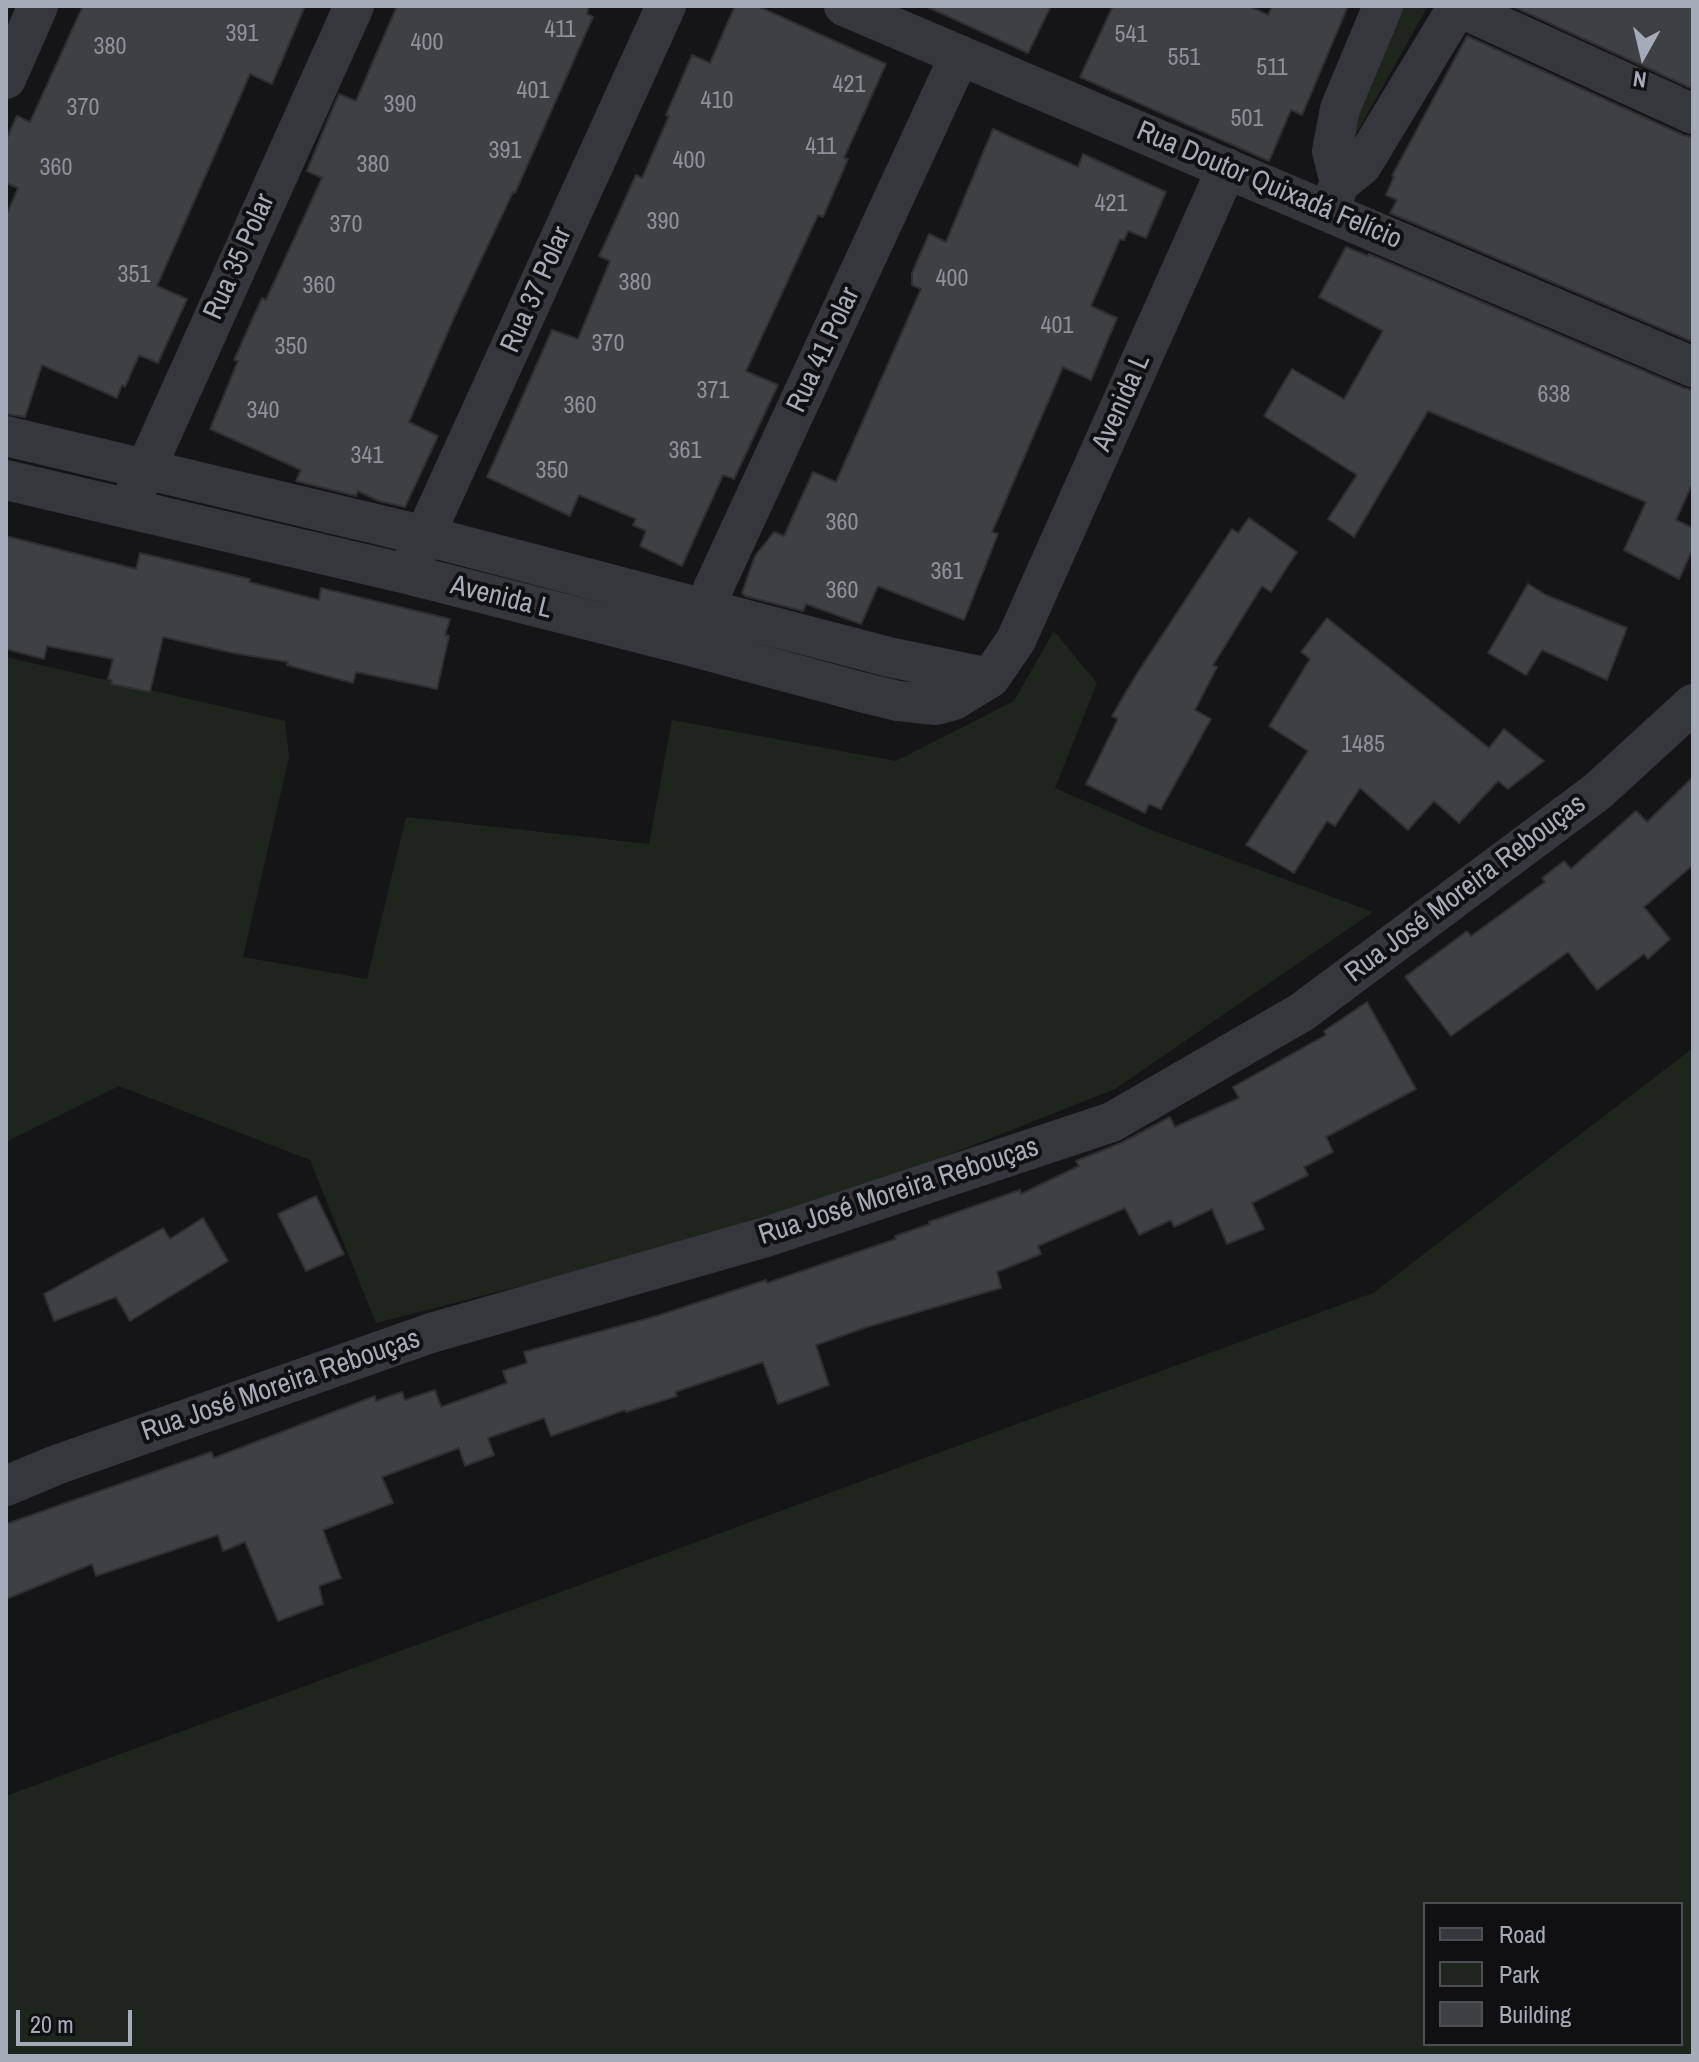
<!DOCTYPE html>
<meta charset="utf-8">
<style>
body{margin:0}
#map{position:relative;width:1699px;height:2062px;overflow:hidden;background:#151517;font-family:"Archivo Narrow",sans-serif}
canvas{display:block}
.frame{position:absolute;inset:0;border:8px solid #a6acb7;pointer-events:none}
.legend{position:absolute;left:1423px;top:1902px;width:260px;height:144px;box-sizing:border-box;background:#101012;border:2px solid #4c4e54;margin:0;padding:10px 14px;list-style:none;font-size:24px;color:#a6acb7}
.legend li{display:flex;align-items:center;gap:16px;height:40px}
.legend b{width:40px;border:2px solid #4c4e54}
.north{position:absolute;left:1603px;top:16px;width:80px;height:80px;-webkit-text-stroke:6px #101012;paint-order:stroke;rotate:188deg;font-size:22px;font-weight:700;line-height:32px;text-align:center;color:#a6acb7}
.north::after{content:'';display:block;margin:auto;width:28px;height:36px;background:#a6acb7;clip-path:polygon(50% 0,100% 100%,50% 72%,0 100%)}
.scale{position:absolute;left:16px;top:2010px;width:116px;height:36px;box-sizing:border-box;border:4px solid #a6acb7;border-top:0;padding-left:10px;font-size:24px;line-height:28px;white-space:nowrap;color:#a6acb7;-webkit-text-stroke:6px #101012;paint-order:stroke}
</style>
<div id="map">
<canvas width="1699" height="2062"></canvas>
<div class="frame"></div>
<ul class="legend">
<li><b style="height:10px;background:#36373c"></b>Road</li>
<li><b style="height:22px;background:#1d251d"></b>Park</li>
<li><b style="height:22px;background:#3f4044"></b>Building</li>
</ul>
<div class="north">N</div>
<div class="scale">20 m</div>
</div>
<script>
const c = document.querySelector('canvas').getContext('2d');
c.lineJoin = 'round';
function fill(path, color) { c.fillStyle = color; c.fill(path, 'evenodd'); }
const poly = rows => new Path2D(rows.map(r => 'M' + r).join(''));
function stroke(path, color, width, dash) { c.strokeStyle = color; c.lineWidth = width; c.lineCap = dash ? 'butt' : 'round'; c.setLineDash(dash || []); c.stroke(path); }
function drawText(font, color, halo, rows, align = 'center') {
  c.font = font + ' "Archivo Narrow",sans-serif'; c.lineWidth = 8; c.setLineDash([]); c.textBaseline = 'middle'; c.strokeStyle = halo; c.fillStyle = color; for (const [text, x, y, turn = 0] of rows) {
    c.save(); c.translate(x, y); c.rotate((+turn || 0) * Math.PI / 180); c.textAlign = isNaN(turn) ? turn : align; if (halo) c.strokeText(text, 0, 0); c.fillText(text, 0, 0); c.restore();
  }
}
fill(poly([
 [1403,6,1428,6,1351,143,1352,120],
 [1054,631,1097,683,1055,788,1154,831,1373,912,1115,1089,794,1216,376,1323,310,1160,119,1086,6,1142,6,657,285,721,289,757,243,957,367,979,406,817,649,844,672,720,896,761,1014,701],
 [1693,1048,1693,2056,6,2056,6,1796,1373,1293],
 [1425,1904,1681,1904,1681,2044,1425,2044]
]), '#1d251d');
const building = poly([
 [83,6,305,6,272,84,250,74,157,286,187,299,158,363,139,355,125,387,122,385,117,398,42,365,25,417,6,414,6,216,18,188,6,183,6,140,17,116,30,122,83,6],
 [397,6,589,6,587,14,593,17,515,193,513,192,456,313,409,422,438,436,405,507,379,501,358,491,356,496,296,481,301,470,210,429,238,361,234,360,262,298,266,300,322,178,307,171,327,122,339,94,356,101,397,6],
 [735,6,757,6,886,64,844,158,848,159,823,217,818,215,746,371,778,385,734,479,723,475,682,566,640,546,646,531,633,525,636,519,579,495,570,516,487,477,552,330,578,339,610,261,599,256,636,175,642,178,669,116,666,115,692,55,710,63,735,6],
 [925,6,1051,6,1028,53,925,6],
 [1113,6,1249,6,1268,15,1272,6,1348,6,1302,115,1291,110,1269,161,1080,77,1113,6],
 [1512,6,1693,6,1693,89,1512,6],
 [1467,36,1683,135,1693,137,1693,342,1390,213,1397,200,1386,195,1394,177,1392,176,1467,36],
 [993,129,1078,167,1083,154,1166,192,1146,238,1128,231,1124,240,1120,239,1091,306,1117,318,1091,380,1063,367,992,532,998,534,964,620,878,586,861,624,806,604,803,611,745,596,742,593,755,556,774,532,784,536,813,472,836,482,921,289,912,285,912,273,929,234,946,242,993,129],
 [1346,247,1368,256,1369,254,1684,388,1693,390,1693,482,1676,520,1693,528,1693,548,1679,579,1624,550,1646,502,1428,411,1354,537,1328,519,1357,475,1264,416,1292,369,1344,399,1383,331,1319,297,1346,247],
 [1249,518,1297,552,1271,592,1262,586,1213,665,1217,667,1195,710,1211,719,1161,809,1149,804,1145,813,1086,784,1118,719,1112,716,1136,675,1232,529,1238,533,1249,518],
 [6,536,136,569,140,553,250,579,249,582,319,600,321,588,450,619,445,635,449,636,437,689,356,672,353,683,287,665,288,662,233,653,163,637,150,692,111,684,112,680,108,679,113,659,47,646,44,659,6,649,6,536],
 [1528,584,1546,595,1627,628,1607,680,1542,650,1526,675,1488,653,1528,584],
 [1327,618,1489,748,1504,729,1544,761,1508,789,1498,781,1459,823,1434,801,1408,830,1360,788,1335,826,1327,821,1294,873,1246,845,1308,751,1269,726,1310,659,1301,652,1327,618],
 [1693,777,1693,865,1644,907,1670,939,1648,959,1644,954,1597,990,1568,952,1451,1036,1405,977,1467,931,1471,936,1518,902,1545,882,1542,878,1564,861,1571,869,1636,811,1647,822,1693,777],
 [1367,1002,1416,1089,1326,1137,1333,1152,1304,1167,1308,1175,1252,1203,1264,1229,1227,1244,1212,1209,1174,1227,1171,1220,1139,1235,1125,1208,1038,1246,1041,1254,997,1272,1001,1288,867,1327,816,1345,829,1385,778,1404,763,1362,675,1392,677,1396,626,1412,625,1410,551,1436,544,1418,488,1438,494,1455,465,1466,459,1448,382,1477,393,1503,323,1530,341,1578,319,1586,323,1604,278,1621,245,1542,223,1551,218,1535,96,1576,92,1564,6,1599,6,1524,211,1452,214,1458,375,1396,376,1401,402,1392,405,1400,435,1390,441,1407,507,1383,503,1371,527,1363,524,1352,657,1316,766,1280,767,1283,896,1239,895,1236,930,1224,929,1222,1020,1190,1021,1194,1079,1166,1076,1161,1123,1142,1170,1117,1175,1127,1239,1098,1233,1087,1326,1035,1324,1031,1367,1002],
 [316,1196,344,1254,306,1271,278,1214,316,1196],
 [203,1218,228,1261,130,1321,116,1297,54,1321,44,1294,163,1228,170,1239,203,1218]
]);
fill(building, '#3f4044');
stroke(building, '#2f2f33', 2);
stroke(poly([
 [844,6,1693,367],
 [1457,6,1693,114],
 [6,79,38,6],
 [1340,183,1332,151,1340,109,1383,6],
 [1328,210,1340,183,1362,165,1458,6],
 [6,436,426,536,889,657,990,678],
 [6,480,407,574,687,645,861,692,898,701,936,705,954,700,990,678,1016,640,1227,168],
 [134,495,354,6],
 [414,559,666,6],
 [693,632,960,55],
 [6,1486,56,1465,431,1333,766,1237,1112,1122,1302,1012,1598,791,1693,704]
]), '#36373c', 40);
drawText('24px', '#8c919a', null, [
 ["411",560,31],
 ["391",242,35],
 ["541",1131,36],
 ["400",427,44],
 ["380",110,48],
 ["551",1184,59],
 ["511",1272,69],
 ["421",849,86],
 ["401",533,92],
 ["410",717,102],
 ["390",400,106],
 ["370",83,109],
 ["501",1247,120],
 ["411",821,148],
 ["391",505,152],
 ["400",689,162],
 ["380",373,166],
 ["360",56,169],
 ["421",1111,205],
 ["390",663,223],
 ["370",346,226],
 ["351",134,276],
 ["400",952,280],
 ["380",635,284],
 ["360",319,287],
 ["401",1057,327],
 ["370",608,345],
 ["350",291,348],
 ["371",713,392],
 ["638",1554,396],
 ["360",580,407],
 ["340",263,412],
 ["361",685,452],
 ["341",367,457],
 ["350",552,472],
 ["360",842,524],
 ["361",947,573],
 ["360",842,592],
 ["1485",1363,746]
]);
drawText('28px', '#a6acb7', '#101012', [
 ["Rua Doutor Quixadá Felício",1269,186,23],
 ["Rua 35 Polar",240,257,-66],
 ["Rua 37 Polar",537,290,-66],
 ["Rua 41 Polar",824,350,-65],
 ["Avenida L",1122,403,-66],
 ["Avenida L",501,598,14],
 ["Rua José Moreira Rebouças",1466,889,-37],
 ["Rua José Moreira Rebouças",899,1192,-18],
 ["Rua José Moreira Rebouças",281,1386,-19]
]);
</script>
